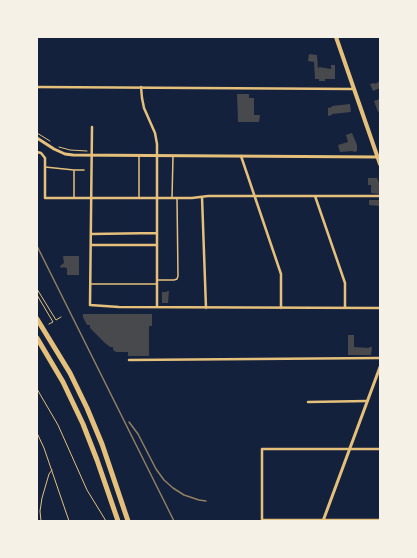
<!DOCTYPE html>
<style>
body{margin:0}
#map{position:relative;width:417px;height:558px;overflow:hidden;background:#14213d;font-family:Barlow,sans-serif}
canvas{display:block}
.frame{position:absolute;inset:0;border:38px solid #f6f1e7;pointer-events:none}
</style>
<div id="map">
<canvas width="417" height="558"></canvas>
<div class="frame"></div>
</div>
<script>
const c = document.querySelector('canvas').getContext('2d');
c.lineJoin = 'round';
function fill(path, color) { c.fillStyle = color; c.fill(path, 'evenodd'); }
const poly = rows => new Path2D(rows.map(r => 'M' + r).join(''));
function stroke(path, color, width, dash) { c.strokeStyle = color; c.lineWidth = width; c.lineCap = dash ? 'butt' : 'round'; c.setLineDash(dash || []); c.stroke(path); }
fill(poly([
 [309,54,317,55,318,69,319,67,331,69,331,65,335,65,335,79,325,79,325,81,319,81,319,79,315,79,314,62,308,61],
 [380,81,380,88,373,91,370,84,374,83,375,84],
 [237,94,249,94,249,98,254,98,254,115,260,115,259,122,238,122],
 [380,99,380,111,378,112,374,101],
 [350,104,351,112,332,114,332,115,328,116,328,108,332,107,332,106],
 [352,133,357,145,357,151,355,152,352,151,340,152,338,145,348,142,346,135],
 [368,178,377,178,380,185,380,194,371,193,371,185,368,185],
 [369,200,380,200,380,206,369,205],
 [63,256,79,256,79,275,67,275,67,268,65,268,65,267,61,268,60,266,64,263],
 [167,291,169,291,168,303,162,303,162,292,167,292],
 [83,314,152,314,152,326,149,326,149,356,128,356,128,352,116,352,113,350,113,347,110,347,105,343,90,328,90,325,87,325,83,317],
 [348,335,354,335,354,347,369,348,369,347,372,347,371,355,348,355]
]), '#48494c');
stroke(poly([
 [37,133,50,141],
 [59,147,70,150,87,151],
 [37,289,56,320,61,317],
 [37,295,53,322,49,324],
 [37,389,58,425,87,490,106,521],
 [37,433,44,448,69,521],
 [41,521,40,511,42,498,49,474,52,470]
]), '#e5c07b', 1);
stroke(poly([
 [139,156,139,198],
 [45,167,74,170],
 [74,198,74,170,84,170],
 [172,198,173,156],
 [157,280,174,280,177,279,178,276,177,198],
 [91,284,157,284]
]), '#e5c07b', 1.5);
stroke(poly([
 [37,87,354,89],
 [141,87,142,98,144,108,155,133,157,144,157,307],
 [92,127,90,305,119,307,380,308],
 [37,152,41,153,45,158,45,198,192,198,208,196,380,196],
 [241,156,281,274,281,308],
 [315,196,345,283,345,308],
 [202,197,206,308],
 [91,234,157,233],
 [91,245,157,245],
 [129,360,380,358],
 [308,402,367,401],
 [262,520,380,520],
 [262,521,262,449,380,449]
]), '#e5c07b', 2.5);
stroke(poly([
 [37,138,54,149,65,154,73,155,378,157],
 [323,521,380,367]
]), '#e5c07b', 3);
stroke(poly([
 [336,37,380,164]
]), '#e5c07b', 4);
stroke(poly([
 [37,319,70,373,87,408,102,444,128,521],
 [37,338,63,382,83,424,97,460,118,521]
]), '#e5c07b', 5);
stroke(poly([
 [37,246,174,521],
 [129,422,138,434,156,469,164,480,173,488,184,495,199,500,206,501]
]), '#918062', 1.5);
</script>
